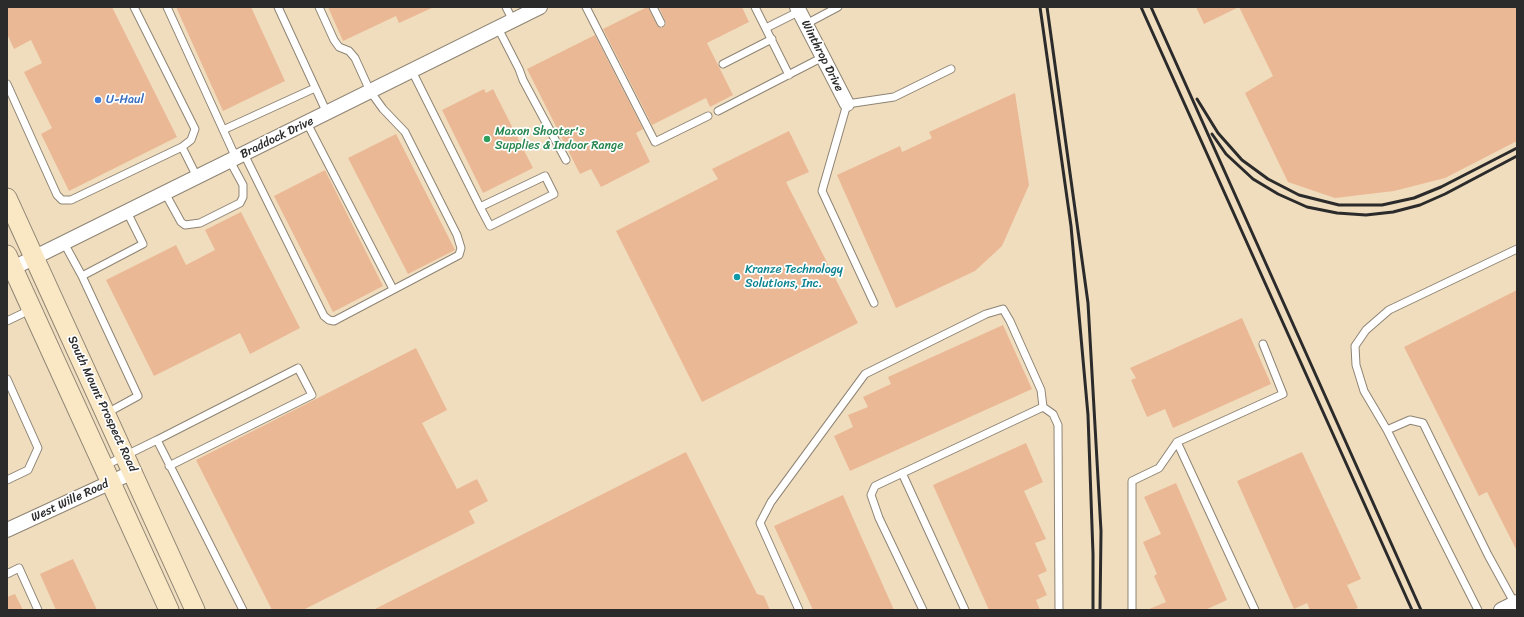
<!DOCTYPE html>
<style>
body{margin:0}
#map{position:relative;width:1524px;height:617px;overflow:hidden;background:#f0ddbe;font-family:Sriracha,sans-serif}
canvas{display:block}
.frame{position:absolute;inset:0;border:8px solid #2b2b2b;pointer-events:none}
</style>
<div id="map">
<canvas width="1524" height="617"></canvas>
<div class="frame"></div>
</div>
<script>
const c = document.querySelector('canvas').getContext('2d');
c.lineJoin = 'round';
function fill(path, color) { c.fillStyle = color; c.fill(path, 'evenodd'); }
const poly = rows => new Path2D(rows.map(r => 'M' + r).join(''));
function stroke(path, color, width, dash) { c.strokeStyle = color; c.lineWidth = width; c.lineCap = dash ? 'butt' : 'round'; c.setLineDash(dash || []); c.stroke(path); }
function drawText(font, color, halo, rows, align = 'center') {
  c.font = font + ' Sriracha,sans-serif'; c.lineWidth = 3.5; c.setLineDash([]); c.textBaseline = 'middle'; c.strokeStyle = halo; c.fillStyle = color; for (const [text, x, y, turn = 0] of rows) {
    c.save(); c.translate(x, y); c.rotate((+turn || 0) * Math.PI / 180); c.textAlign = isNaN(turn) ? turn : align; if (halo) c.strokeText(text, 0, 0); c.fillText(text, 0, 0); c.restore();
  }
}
fill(poly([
 [7,7,112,7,177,137,69,191,41,134,52,128,24,72,42,63,31,40,14,49,7,34],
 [176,7,251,7,285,81,223,111],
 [328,7,434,7,399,23,396,16,343,41],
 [647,7,648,7,657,25,661,28,665,26,666,23,659,7,742,7,749,22,707,43,733,95,710,107,706,98,652,125,603,29],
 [1196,7,1517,7,1517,141,1445,178,1394,191,1335,198,1288,182,1245,93,1273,76,1239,7,1204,24],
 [595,35,643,129,636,133,650,162,601,187,591,169,580,174,527,69],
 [484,89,486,93,493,89,533,168,483,193,442,110],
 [1015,93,1029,185,1002,246,975,271,896,308,837,175,900,146,902,152,932,138,929,132],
 [789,131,809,172,786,182,858,323,702,402,616,231,718,179,712,169],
 [396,134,455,250,408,274,348,158],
 [325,170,383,286,333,312,274,196],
 [241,212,300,328,250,354,240,333,154,376,106,280,176,245,186,265,215,250,205,230],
 [1517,290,1517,551,1487,492,1479,496,1404,347],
 [1242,318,1271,384,1173,428,1165,409,1147,417,1131,380,1136,378,1130,368],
 [1003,325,1032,389,850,471,834,436,853,427,848,415,868,407,863,397,891,384,888,377],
 [416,348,447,410,422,423,457,489,477,479,488,501,469,511,475,523,303,610,272,610,196,460],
 [1026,443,1043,482,1024,491,1046,539,1035,543,1047,571,1038,575,1047,595,1036,600,1040,610,989,610,933,485],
 [686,452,757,594,764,596,770,610,373,610],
 [1302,452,1361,579,1347,585,1358,608,1352,610,1310,610,1307,603,1294,609,1237,481],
 [1176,483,1227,600,1205,610,1147,610,1166,602,1154,576,1157,574,1143,542,1161,534,1144,497],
 [843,495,860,534,894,610,813,610,774,526],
 [73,559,97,610,56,610,40,574],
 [15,594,23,610,7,610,7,597]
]), '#ebb895');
const lane = poly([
 [167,7,236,158],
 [278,7,327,113],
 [506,7,513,21],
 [586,7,655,142,708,116],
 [653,7,661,23],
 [755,7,789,75],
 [806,24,838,7],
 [498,28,519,69,523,80,566,160],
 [766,28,800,11],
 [723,64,772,39],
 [412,71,480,207,490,226,554,194,545,176,480,207],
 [7,84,57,195,62,200,71,200,182,147,191,140,195,129,134,7],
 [718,111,823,57],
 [307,123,393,289],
 [223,130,315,88],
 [182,147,197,177],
 [244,154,324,316,329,320,334,321,459,255,461,248,457,235,405,132,383,109,370,91,355,58,349,51,339,47,334,40,319,7],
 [165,193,181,222,185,225,200,223,240,203,243,197,243,185,230,161],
 [64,243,82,276,143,244,127,212],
 [82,276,138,396,107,413],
 [874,303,822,191,847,104,894,97,951,69],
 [7,321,32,309],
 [7,379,38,448,28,470,7,480],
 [1387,430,1410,420,1423,423,1488,555,1516,606],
 [157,440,298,368,312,395,169,466],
 [1177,442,1255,610],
 [104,466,157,440,243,610],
 [902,473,965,610],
 [7,574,19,568,38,610],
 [799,610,760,523,771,502,865,374,986,314,1003,309,1010,321,1041,390,1043,407],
 [923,610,879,518,871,495,875,486,1043,407,1053,414,1058,425,1059,610],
 [1132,610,1132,481,1159,468,1177,442,1283,394,1263,344],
 [1478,610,1387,430,1364,391,1356,365,1355,346,1366,330,1389,310,1517,249]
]);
const street = poly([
 [797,7,847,104],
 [13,268,540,7],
 [7,530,133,472],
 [1501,610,1517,602]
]);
const secondary = poly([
 [7,198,195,610],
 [7,255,169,610]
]);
stroke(lane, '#8e8474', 9);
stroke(street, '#8e8474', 16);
stroke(secondary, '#8e8474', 21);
stroke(lane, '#fff', 7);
stroke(street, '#fff', 14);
stroke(secondary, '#fae7c3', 19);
stroke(poly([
 [1040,7,1071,226,1088,415,1093,554,1093,610],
 [1047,7,1088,303,1101,531,1100,610],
 [1141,7,1412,610],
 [1151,7,1421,610],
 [1197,99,1218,133,1242,160,1268,179,1299,195,1339,205,1382,205,1414,198,1441,187,1517,148],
 [1212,134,1226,154,1253,179,1278,194,1307,207,1337,213,1366,215,1393,212,1420,205,1445,194,1517,156]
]), '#2b2b2b', 3);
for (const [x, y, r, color] of [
 [98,100,4,"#3f7fe0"],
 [487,139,4,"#2e9e5b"],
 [737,277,4,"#0f9aa8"]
]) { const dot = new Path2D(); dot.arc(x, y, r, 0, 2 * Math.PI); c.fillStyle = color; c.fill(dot); stroke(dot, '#fff', 1.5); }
drawText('12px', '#2b2b2b', '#fff', [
 ["Winthrop Drive",822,56,63],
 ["Braddock Drive",277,138,-26],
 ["South Mount Prospect Road",102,404,65],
 ["West Wille Road",70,501,-25]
]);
drawText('12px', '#366cbe', '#fff', [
 ["U-Haul",106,100]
], 'left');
drawText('12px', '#27864d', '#fff', [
 ["Maxon Shooter's",495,132],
 ["Supplies & Indoor Range",495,146]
], 'left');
drawText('12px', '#0d838f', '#fff', [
 ["Kranze Technology",745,270],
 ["Solutions, Inc.",745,284]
], 'left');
</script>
